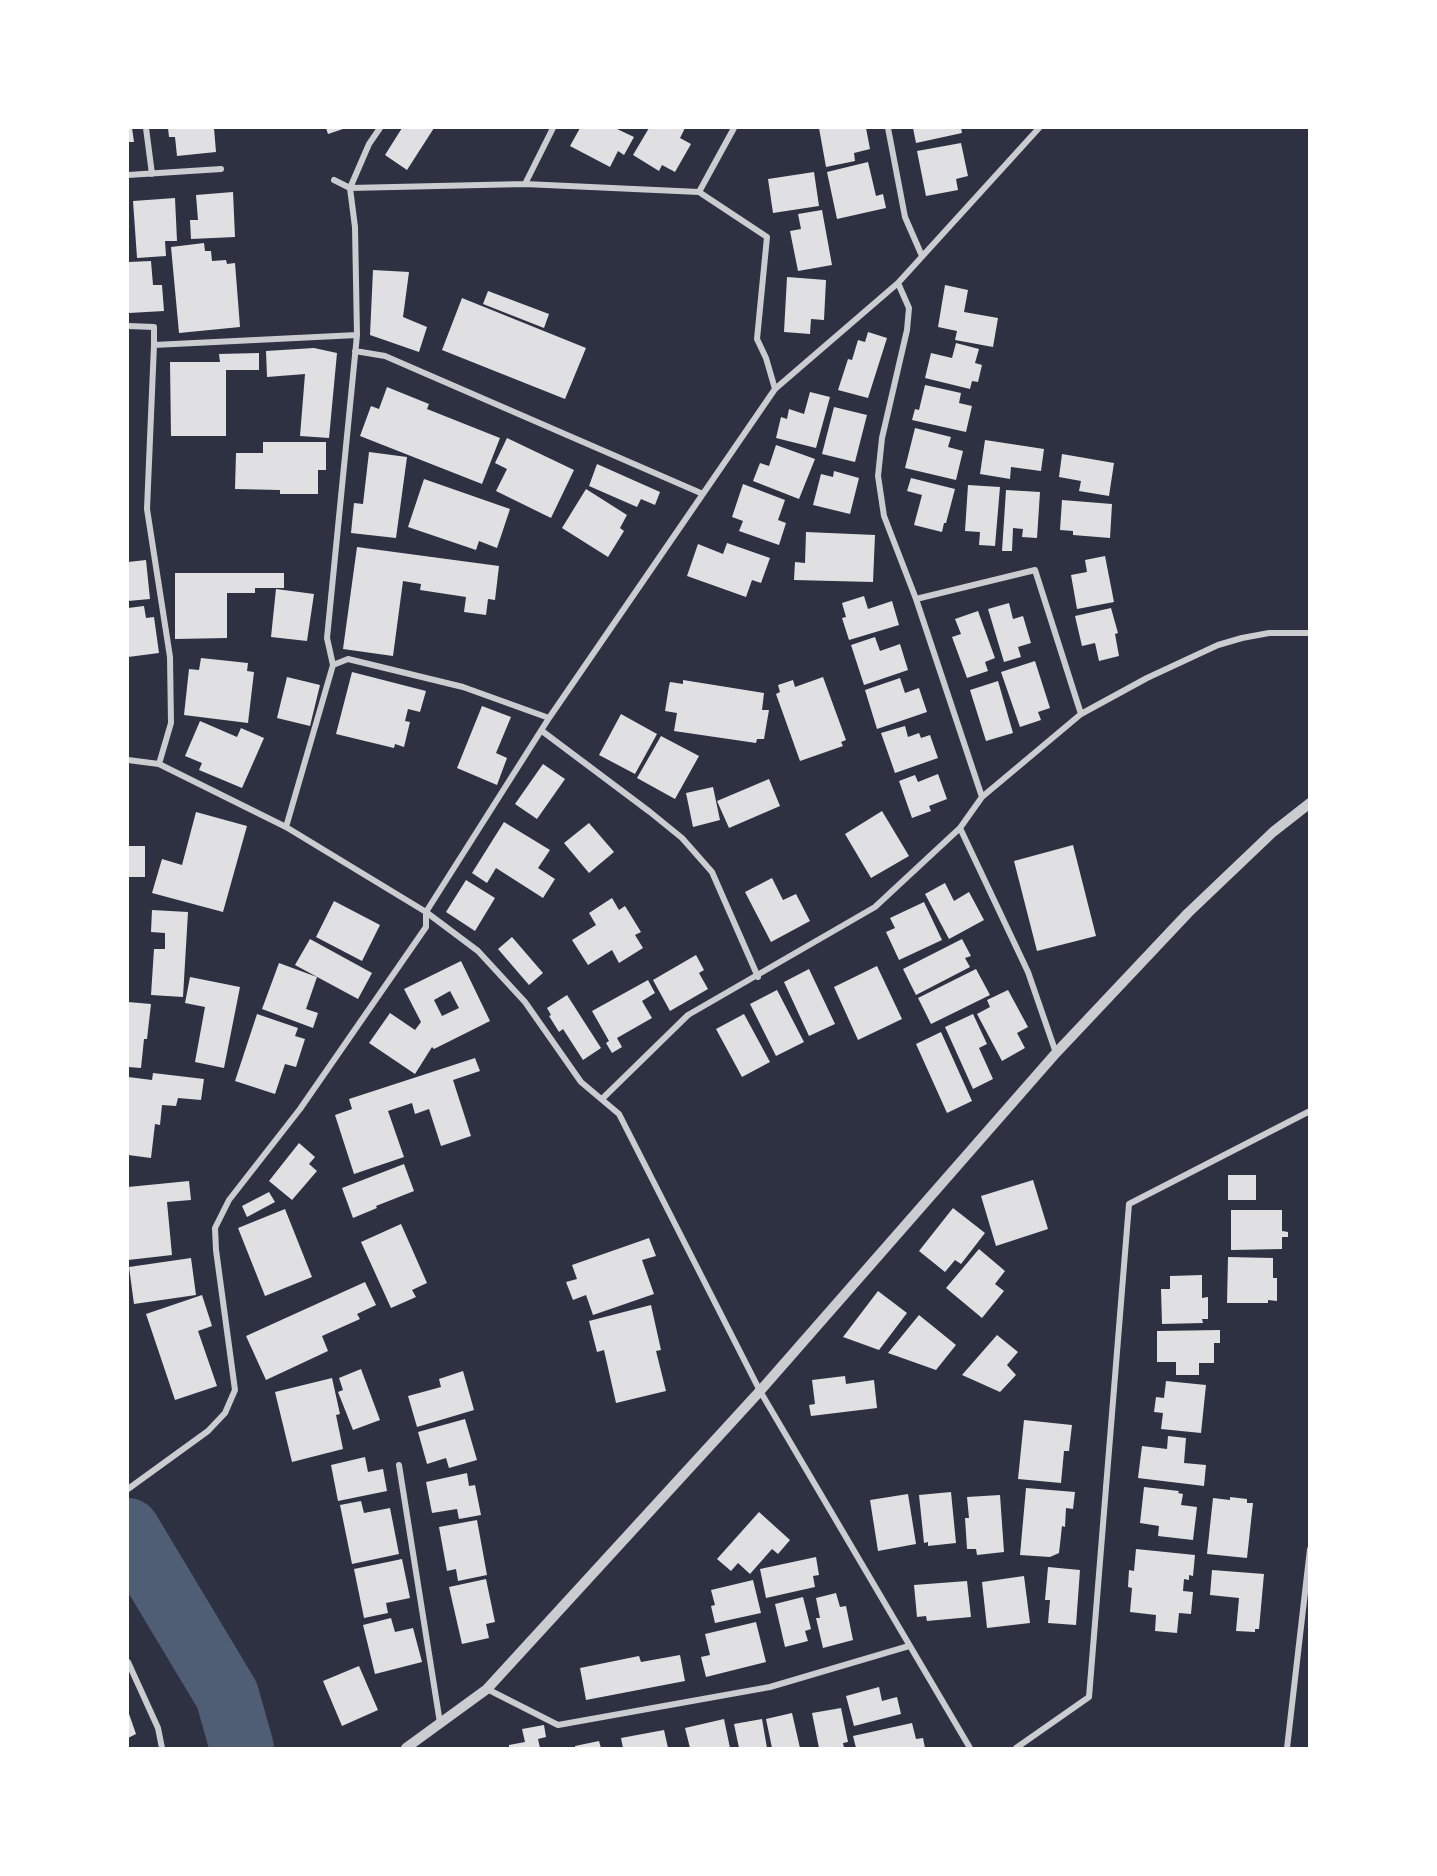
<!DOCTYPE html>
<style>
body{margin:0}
#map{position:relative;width:1437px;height:1876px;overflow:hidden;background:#2d3142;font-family:"Varela Round",sans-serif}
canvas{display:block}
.frame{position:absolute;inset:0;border:129px solid #fff;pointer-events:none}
</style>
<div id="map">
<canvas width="1437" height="1876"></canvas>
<div class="frame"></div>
</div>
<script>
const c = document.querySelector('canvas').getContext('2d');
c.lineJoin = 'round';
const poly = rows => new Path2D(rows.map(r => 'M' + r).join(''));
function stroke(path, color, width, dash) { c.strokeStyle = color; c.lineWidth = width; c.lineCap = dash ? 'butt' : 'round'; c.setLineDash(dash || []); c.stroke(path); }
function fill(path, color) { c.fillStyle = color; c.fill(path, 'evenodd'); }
stroke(poly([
 [128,1530,227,1695,242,1748]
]), '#4f5d75', 64);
fill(poly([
 [128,128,132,128,134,142,128,142],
 [168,128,214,128,216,152,177,156,175,137,169,137],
 [326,128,346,128,328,134],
 [402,128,434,128,407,170,385,155],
 [580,128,615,128,634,137,624,155,618,151,610,167,570,146],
 [649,128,685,128,680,138,691,144,675,172,662,165,659,171,633,155],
 [819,128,866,128,870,149,854,153,855,161,826,167],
 [913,128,961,128,962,133,916,143],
 [961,143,968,176,956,179,958,190,926,196,917,151],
 [868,162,876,196,883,194,886,208,837,219,827,172],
 [814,172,819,206,773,213,768,179],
 [233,192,235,237,191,239,190,220,198,220,196,195],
 [175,198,177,241,165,241,166,256,137,258,133,201],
 [822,210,832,265,798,271,790,231,801,229,798,214],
 [204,243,205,251,211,251,212,261,226,260,227,264,235,263,240,327,179,333,171,247],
 [151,261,153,285,162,285,164,311,129,313,128,262],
 [373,270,409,272,403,317,427,327,419,352,370,335],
 [787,277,826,280,824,320,811,319,810,334,784,332],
 [945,285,968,290,964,312,998,318,993,347,955,340,957,331,938,327],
 [488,291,549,314,544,328,483,304],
 [462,298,586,348,565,399,442,350],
 [868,332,887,338,868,398,838,390,848,359,852,360,858,340,865,342],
 [956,343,979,349,975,363,982,365,978,382,972,381,970,389,925,378,931,353,952,358],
 [314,348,337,353,329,438,300,436,305,374,267,377,266,351],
 [259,353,259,370,226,370,226,436,171,436,170,362,220,362,219,354],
 [925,385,961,393,959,403,972,406,966,432,912,420,915,409,919,410],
 [387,387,429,404,427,409,500,438,482,484,360,436,371,406,379,409],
 [810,392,830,397,816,448,776,438,781,417,787,419,789,409,804,414],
 [834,407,867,415,855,462,822,454],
 [915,428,951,437,948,447,963,451,956,480,905,468],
 [507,438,574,470,551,518,496,491,507,469,495,463],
 [985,440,1044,449,1041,471,1011,467,1010,479,980,474],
 [263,442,326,442,326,470,318,470,318,494,280,494,280,490,235,489,236,453,263,453],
 [776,445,815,459,799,499,753,481,760,463,769,466],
 [369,452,407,457,396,538,351,533,354,503,363,504],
 [1062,454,1114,463,1109,496,1079,491,1081,481,1059,477],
 [597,464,660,492,655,505,641,499,637,507,589,486],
 [834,471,859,478,850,514,813,505,821,474,833,477],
 [911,478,955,489,946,523,944,523,942,532,914,525,922,495,907,491],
 [424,479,510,509,497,548,479,541,476,550,408,527],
 [743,484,785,500,778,520,786,523,779,545,739,531,743,521,732,517],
 [968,485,1000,487,995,546,979,545,980,532,965,531],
 [586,489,627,515,620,528,624,531,608,557,562,528],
 [1006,490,1040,492,1037,538,1022,537,1023,529,1013,528,1012,551,1002,551],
 [1062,500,1112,504,1110,538,1073,535,1073,531,1060,530],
 [806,532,875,535,873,582,794,580,795,562,805,563],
 [727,543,770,558,761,583,752,580,746,597,687,576,698,544,723,554],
 [357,547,499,566,495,600,488,599,486,615,464,612,466,597,420,590,421,584,403,581,393,656,343,649],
 [1105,556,1114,602,1077,609,1071,575,1087,572,1085,560],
 [146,560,150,599,128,601,128,562],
 [175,573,284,573,284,588,255,588,255,593,227,593,227,638,175,639],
 [276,589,314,594,307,641,271,637],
 [864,596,868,609,892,601,899,625,849,640,842,618,846,617,842,603],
 [1009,603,1013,619,1023,616,1031,643,1018,647,1021,657,1004,662,988,609],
 [144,606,146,618,154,617,159,653,128,657,128,608],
 [1111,608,1118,633,1115,634,1119,656,1099,661,1095,643,1082,646,1075,616],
 [978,611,995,658,985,662,988,671,967,678,952,637,961,634,955,619],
 [875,637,880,651,900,644,908,670,864,685,851,645],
 [201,658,248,663,247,671,254,672,248,723,184,715,189,669,199,670],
 [1035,661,1050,708,1038,712,1041,720,1020,727,1001,672],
 [352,672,426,691,420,712,408,709,405,721,410,722,404,747,395,744,394,748,336,734],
 [287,677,320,685,310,726,277,718],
 [823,677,846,740,841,742,843,746,800,761,776,694,780,692,778,685,793,680,795,687],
 [900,678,905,693,919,688,927,712,877,729,865,690],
 [683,680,764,693,762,710,769,710,764,739,757,739,756,743,674,731,677,713,665,711,669,686,670,682,683,684],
 [998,681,1013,733,986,741,970,690],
 [482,706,511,717,496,753,507,758,497,785,457,768],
 [621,714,657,734,635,774,599,755],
 [200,721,237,737,241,728,264,738,242,788,199,770,202,763,185,756],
 [905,726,908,737,919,733,921,738,930,735,938,758,895,773,881,733],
 [661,736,699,756,675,799,637,778],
 [543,764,565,779,537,819,515,804],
 [938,774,947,799,929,806,931,811,912,818,899,781,915,775,918,782],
 [769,779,780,806,729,828,717,801],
 [713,787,720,820,693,827,686,793],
 [882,811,909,856,871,878,845,834],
 [196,812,247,826,223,912,152,893,162,859,182,865],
 [504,822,550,850,538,868,555,879,543,898,496,868,487,883,472,873],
 [589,823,614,852,589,873,564,843],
 [1073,845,1096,936,1037,951,1014,861],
 [128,846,145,846,145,877,128,877],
 [772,878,783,900,796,894,810,921,771,942,745,892],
 [466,880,495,898,475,931,446,912],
 [945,883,954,901,969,892,984,920,949,939,925,894],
 [612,898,619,910,625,906,641,932,635,935,643,948,619,963,612,950,588,965,572,940,596,925,589,913],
 [334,901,380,925,362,961,316,937],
 [924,902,942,940,899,960,886,932,895,928,890,918],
 [152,910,188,912,183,997,151,995,154,949,165,949,165,933,151,932],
 [512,937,543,973,529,985,498,949],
 [310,939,372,973,358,999,295,965],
 [962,939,971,956,965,958,970,967,916,995,903,969],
 [696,955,704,970,699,973,708,989,670,1011,653,980],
 [461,961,490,1021,434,1049,432,1047,415,1074,369,1043,390,1013,415,1030,421,1022,404,989],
 [450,991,459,1008,442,1016,434,1000],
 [279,963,317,977,306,1009,318,1013,313,1028,262,1009],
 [877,966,902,1019,858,1040,834,987],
 [809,969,835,1024,809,1036,784,982],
 [976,969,990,995,931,1024,918,998],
 [190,977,240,987,224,1068,195,1062,205,1007,185,1003],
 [648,980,655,993,642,1001,652,1018,617,1038,622,1047,612,1053,606,1043,609,1041,592,1011],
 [777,990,804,1042,776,1056,750,1004],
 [1008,990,1028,1027,1017,1033,1025,1048,1002,1061,977,1014,990,1007,987,1000],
 [567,995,601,1048,583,1060,563,1029,559,1032,549,1016,551,1015,547,1008],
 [128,1002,151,1004,147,1039,144,1039,141,1068,128,1067],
 [257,1014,298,1028,295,1036,305,1039,296,1067,285,1064,275,1094,235,1081],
 [744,1014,770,1062,742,1077,716,1029],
 [973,1014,987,1044,979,1048,993,1079,973,1089,945,1027],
 [941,1032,972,1101,947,1113,916,1044],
 [475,1058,480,1071,453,1080,471,1136,441,1146,429,1109,415,1114,412,1103,388,1111,404,1157,354,1174,335,1115,352,1109,349,1099],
 [153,1073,204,1079,201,1100,178,1098,176,1106,162,1105,160,1125,155,1124,151,1158,128,1155,128,1077,152,1080],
 [299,1143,315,1157,309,1164,317,1171,292,1200,269,1181],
 [404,1164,414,1191,376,1206,377,1208,353,1218,342,1188],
 [1228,1175,1256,1175,1256,1200,1228,1200],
 [1033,1180,1048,1229,996,1246,981,1196],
 [189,1181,191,1200,167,1202,172,1255,128,1260,128,1187],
 [269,1192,275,1202,247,1217,242,1206],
 [953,1208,985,1233,961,1264,955,1260,945,1272,919,1251],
 [285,1209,312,1277,265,1296,238,1228],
 [1231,1210,1282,1210,1282,1231,1288,1232,1288,1237,1282,1237,1282,1249,1231,1250],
 [401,1224,427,1283,412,1290,416,1297,391,1308,361,1242],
 [649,1238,656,1256,642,1260,654,1294,593,1315,586,1295,573,1300,566,1282,577,1279,572,1265],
 [979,1249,1005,1271,995,1284,1004,1291,982,1318,946,1288],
 [1228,1257,1273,1258,1273,1278,1277,1278,1277,1301,1268,1300,1268,1303,1227,1303],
 [191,1258,196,1295,134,1304,129,1267],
 [1202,1275,1202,1298,1208,1297,1208,1319,1202,1319,1203,1323,1162,1324,1161,1289,1170,1289,1170,1276],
 [365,1282,376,1305,357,1314,360,1319,322,1336,328,1351,266,1380,246,1336],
 [878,1291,907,1313,879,1350,843,1337],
 [202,1295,212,1326,198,1331,217,1386,175,1400,146,1314],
 [651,1305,661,1350,656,1351,666,1391,616,1403,604,1350,597,1352,589,1321],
 [919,1315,956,1345,936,1370,888,1353],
 [1220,1330,1220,1343,1214,1343,1214,1363,1199,1363,1199,1375,1176,1375,1176,1362,1157,1362,1157,1331],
 [997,1335,1018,1352,1007,1365,1016,1375,1000,1392,962,1375],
 [361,1369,380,1420,353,1430,338,1392,343,1390,339,1378],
 [463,1371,474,1410,417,1427,408,1396,441,1387,439,1379],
 [845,1376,846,1384,874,1380,877,1408,811,1416,809,1405,815,1404,812,1380],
 [332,1378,340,1414,336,1415,343,1449,292,1462,275,1392],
 [1166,1381,1206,1385,1201,1433,1161,1429,1163,1413,1154,1412,1156,1397,1164,1398],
 [465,1419,477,1460,449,1468,446,1458,427,1464,418,1432],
 [1024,1420,1072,1425,1069,1451,1064,1451,1061,1483,1018,1479],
 [1168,1436,1186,1438,1184,1463,1206,1465,1204,1486,1138,1478,1142,1446,1167,1449],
 [365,1457,368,1472,383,1469,387,1491,338,1501,331,1465],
 [467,1473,469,1486,475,1485,481,1515,459,1519,457,1509,432,1513,426,1482],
 [1144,1487,1179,1491,1178,1493,1183,1494,1181,1505,1197,1507,1193,1540,1158,1536,1159,1526,1140,1523],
 [1026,1488,1075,1492,1073,1509,1066,1508,1065,1527,1062,1526,1059,1553,1050,1557,1020,1555],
 [951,1492,956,1543,928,1546,928,1542,924,1543,919,1495],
 [908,1494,916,1544,878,1551,870,1500],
 [1000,1495,1004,1552,977,1555,976,1549,967,1549,965,1518,969,1518,967,1497],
 [1230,1497,1247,1499,1247,1503,1253,1503,1247,1558,1207,1554,1213,1498,1230,1500],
 [361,1501,364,1513,390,1508,399,1554,352,1564,340,1505],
 [759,1512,790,1540,778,1554,772,1549,750,1574,738,1563,731,1571,717,1559],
 [477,1520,487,1575,458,1581,456,1569,447,1571,439,1527],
 [1136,1549,1195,1555,1193,1576,1189,1575,1189,1580,1184,1579,1183,1591,1193,1592,1191,1614,1179,1613,1177,1633,1155,1631,1156,1615,1130,1612,1132,1588,1128,1587,1129,1570,1134,1571],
 [816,1557,819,1575,813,1576,815,1587,766,1598,760,1569],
 [402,1559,410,1598,386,1603,388,1613,364,1618,354,1569],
 [1048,1567,1080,1570,1076,1625,1048,1623,1050,1600,1045,1600],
 [1212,1570,1264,1574,1259,1629,1255,1629,1255,1632,1236,1631,1239,1598,1210,1595],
 [1024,1576,1030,1623,987,1628,982,1582],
 [486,1579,495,1622,486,1624,489,1638,462,1644,449,1587],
 [753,1580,761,1613,715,1623,711,1606,715,1605,711,1590],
 [967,1581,971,1617,927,1621,926,1616,917,1617,914,1585],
 [836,1593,840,1607,846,1606,853,1640,823,1648,816,1618,820,1618,816,1598],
 [803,1597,811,1629,805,1631,808,1641,785,1647,775,1604],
 [391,1618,395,1632,413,1628,422,1662,375,1674,363,1625],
 [756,1622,766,1662,706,1677,701,1657,710,1655,705,1634],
 [680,1655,685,1681,586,1700,580,1668,639,1656,641,1662],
 [359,1666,378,1710,342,1726,323,1681],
 [879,1687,882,1701,897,1697,901,1714,854,1726,846,1696],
 [841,1708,848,1742,843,1743,844,1748,819,1748,812,1713],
 [128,1711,136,1734,128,1738],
 [792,1713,800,1748,772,1748,766,1719],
 [724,1719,730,1748,690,1748,685,1728],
 [762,1719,767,1748,739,1748,734,1724],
 [912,1723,916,1739,923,1738,925,1748,856,1748,853,1736],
 [544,1725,546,1737,538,1739,540,1748,509,1748,509,1745,525,1742,522,1729],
 [664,1730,668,1748,623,1748,621,1738],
 [599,1741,601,1748,575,1748,575,1746]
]), '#e0e0e3');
stroke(poly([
 [146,128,152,174],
 [734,128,699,192,767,237,757,339,766,358,775,389],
 [888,128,905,217,922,256],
 [128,175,221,169],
 [334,180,350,188,525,184,699,192],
 [525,184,553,128],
 [898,283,909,308,907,330,882,438,878,476,884,516,916,599,982,797,960,828],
 [128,326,154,327,154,345],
 [355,351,385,356,703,494],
 [916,599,1035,570,1081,714],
 [333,665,348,659,463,687,549,718],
 [542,731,650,812,682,838,712,872,758,977],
 [128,760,159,764,286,827,426,912,478,951,525,1002,581,1082,619,1114,760,1391,970,1748],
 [159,764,171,723,170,657,147,509,154,345,357,335],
 [982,797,1081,714,1147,678,1218,645,1242,638,1269,633,1310,633],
 [286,827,333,665,327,638,357,335,355,227,350,188,369,144,380,128],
 [602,1099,688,1015,875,907,960,828,1028,972,1056,1053],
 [399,1465,440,1723],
 [128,1489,208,1431,225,1413,235,1390,216,1250,215,1228,229,1200,300,1109,426,927,426,912,549,718,775,389,898,283,1039,128],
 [128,1662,158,1728,162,1748],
 [487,1689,558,1725,770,1687,909,1646],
 [1016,1748,1089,1697,1129,1204,1310,1111],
 [1287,1748,1310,1549]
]), '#caccd0', 6);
stroke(poly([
 [406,1748,487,1689,760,1391,1056,1053,1188,913,1273,832,1310,803]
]), '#caccd0', 10);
</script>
